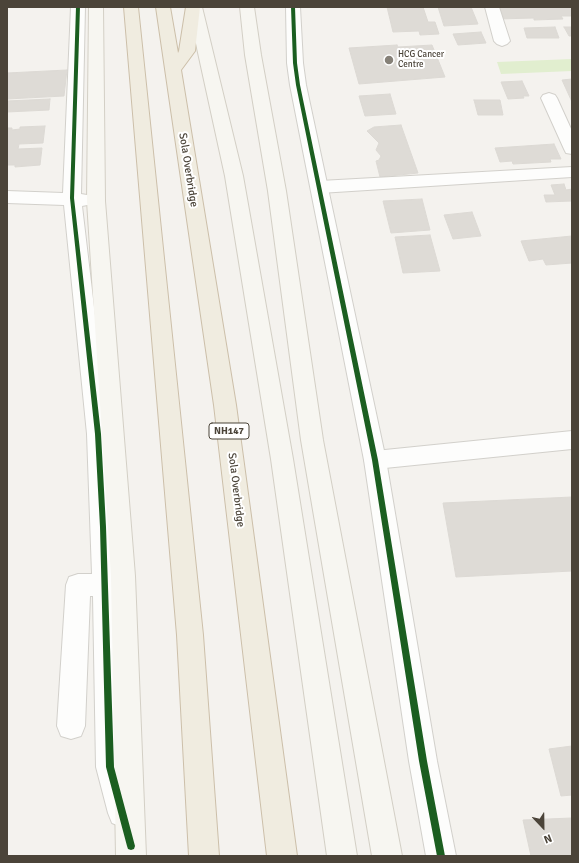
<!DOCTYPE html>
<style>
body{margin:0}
#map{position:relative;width:579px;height:863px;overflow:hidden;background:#f4f2ee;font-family:Signika,sans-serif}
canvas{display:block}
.frame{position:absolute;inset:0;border:8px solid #4b4439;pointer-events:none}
.north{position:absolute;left:523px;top:807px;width:40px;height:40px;-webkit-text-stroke:3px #fff;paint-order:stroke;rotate:158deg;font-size:11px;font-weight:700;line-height:16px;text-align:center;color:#4b4439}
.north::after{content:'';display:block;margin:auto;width:14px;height:18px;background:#4b4439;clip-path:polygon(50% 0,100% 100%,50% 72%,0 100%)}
</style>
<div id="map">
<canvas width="579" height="863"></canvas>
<div class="frame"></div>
<div class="north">N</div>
</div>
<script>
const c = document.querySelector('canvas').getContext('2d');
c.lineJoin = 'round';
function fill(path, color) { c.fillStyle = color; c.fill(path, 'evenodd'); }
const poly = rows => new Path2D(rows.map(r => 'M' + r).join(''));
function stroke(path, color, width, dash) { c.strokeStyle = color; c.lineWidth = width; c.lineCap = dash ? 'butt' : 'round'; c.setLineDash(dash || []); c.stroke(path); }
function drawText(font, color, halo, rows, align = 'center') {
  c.font = font + ' Signika,sans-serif'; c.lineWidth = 4; c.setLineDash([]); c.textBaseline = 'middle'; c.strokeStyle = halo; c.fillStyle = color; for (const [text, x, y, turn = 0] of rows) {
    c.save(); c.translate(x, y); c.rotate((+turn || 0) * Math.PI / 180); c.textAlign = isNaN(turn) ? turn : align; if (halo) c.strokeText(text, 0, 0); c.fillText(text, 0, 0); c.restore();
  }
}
fill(poly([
 [572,59,572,71,501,74,497,62]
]), '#e1eecf');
const building = poly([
 [387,7,423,7,428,22,435,22,439,34,420,35,419,31,393,32,387,7],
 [438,7,471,7,478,24,444,26,438,7],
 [495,7,572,7,572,16,561,16,563,19,534,20,534,18,498,19,495,7],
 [555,27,559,38,527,38,524,28,555,27],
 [564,27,572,27,572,36,569,36,564,27],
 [481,32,486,43,458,45,453,34,481,32],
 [397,45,398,47,432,45,445,77,359,84,349,48,397,45],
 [67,70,64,96,7,99,7,73,67,70],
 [572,79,572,102,562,80,572,79],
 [522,81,529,96,523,96,524,98,508,99,501,82,522,81],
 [390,94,396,114,365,116,359,96,390,94],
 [50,99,49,110,7,112,7,101,50,99],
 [474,100,500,100,503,115,478,115,474,100],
 [401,125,418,173,380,177,376,161,379,160,381,156,376,150,379,143,367,131,374,127,401,125],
 [45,126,43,143,19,144,18,149,42,148,40,165,15,167,15,165,7,165,7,167,7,128,12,128,12,130,20,129,20,127,45,126],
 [554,144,561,159,550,159,551,162,513,164,512,161,500,162,495,148,554,144],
 [564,184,566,190,572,189,572,201,546,202,544,195,555,195,551,185,564,184],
 [422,199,430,230,391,233,383,201,422,199],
 [472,212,481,236,453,239,444,215,472,212],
 [430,235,440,271,403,273,395,237,430,235],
 [572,236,572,263,546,265,543,259,529,261,521,241,572,236],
 [572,497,572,571,456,577,443,503,572,497],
 [572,746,572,795,561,796,549,749,572,746],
 [572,818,572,856,531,856,523,820,572,818]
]);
fill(building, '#dedbd6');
stroke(building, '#dcd9d4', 1);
const minor = poly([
 [71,7,85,7,81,194,93,196,96,200,93,204,82,206,109,434,115,527,124,767,136,813,132,823,122,827,112,823,108,813,96,767,93,596,90,596,85,726,81,736,71,739,61,736,57,726,66,585,69,577,78,574,92,574,87,434,64,205,7,203,7,191,63,193,71,7],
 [485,7,499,7,510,41,507,44,502,46,497,44,494,41,485,7],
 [549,93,555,95,557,98,572,131,572,154,566,153,564,149,541,98,543,95,549,93],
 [572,167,572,177,320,193,314,191,311,187,314,183,320,181,572,167],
 [572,431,572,449,375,469,367,467,364,460,367,453,375,451,572,431]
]);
const tertiary = poly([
 [286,7,300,7,303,63,306,85,386,460,437,761,456,856,426,856,409,761,364,460,290,85,287,63,286,7]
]);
const secondary = poly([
 [89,7,103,7,105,201,135,576,146,856,116,856,111,576,87,201,89,7],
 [188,7,202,7,243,176,293,459,357,856,327,856,271,459,225,176,188,7],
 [240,7,254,7,261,55,286,191,323,440,402,856,372,856,301,440,268,191,245,55,240,7]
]);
const trunk = poly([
 [124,7,138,7,203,635,219,856,189,856,177,635,124,7],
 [156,7,170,7,178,53,179,51,186,7,200,7,195,51,181,70,236,405,297,856,267,856,214,405,156,7]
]);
stroke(minor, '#d2d0cb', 2);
stroke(tertiary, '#d2d0cb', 2);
stroke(secondary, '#d3cfc5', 2);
stroke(trunk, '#ccbfa9', 2);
fill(minor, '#fdfdfc');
fill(tertiary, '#fdfdfc');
fill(secondary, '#f7f6f1');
fill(trunk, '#f0ece0');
fill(poly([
 [76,7,80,7,74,198,101,434,106,527,114,767,135,846,134,849,131,850,128,849,127,846,106,767,100,527,95,434,70,198,76,7],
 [291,7,295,7,297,63,300,85,378,460,427,761,445,856,437,856,419,761,372,460,296,85,293,63,291,7]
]), '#1b5e20');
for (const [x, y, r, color] of [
 [389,60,5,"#868178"]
]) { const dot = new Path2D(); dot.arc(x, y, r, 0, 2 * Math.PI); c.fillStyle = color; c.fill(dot); stroke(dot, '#fff', 1.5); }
drawText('9px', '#4b4439', '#fff', [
 ["HCG Cancer",398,55],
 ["Centre",398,65]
], 'left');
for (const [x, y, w] of [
 [229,431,40]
]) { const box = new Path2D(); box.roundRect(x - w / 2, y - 8, w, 16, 3); c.fillStyle = '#fff'; c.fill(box); stroke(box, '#4b4439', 1); }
drawText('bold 10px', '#4b4439', null, [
 ["NH147",229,431]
]);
drawText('11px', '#4b4439', '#fff', [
 ["Sola Overbridge",188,170,81],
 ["Sola Overbridge",236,490,83]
]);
</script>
